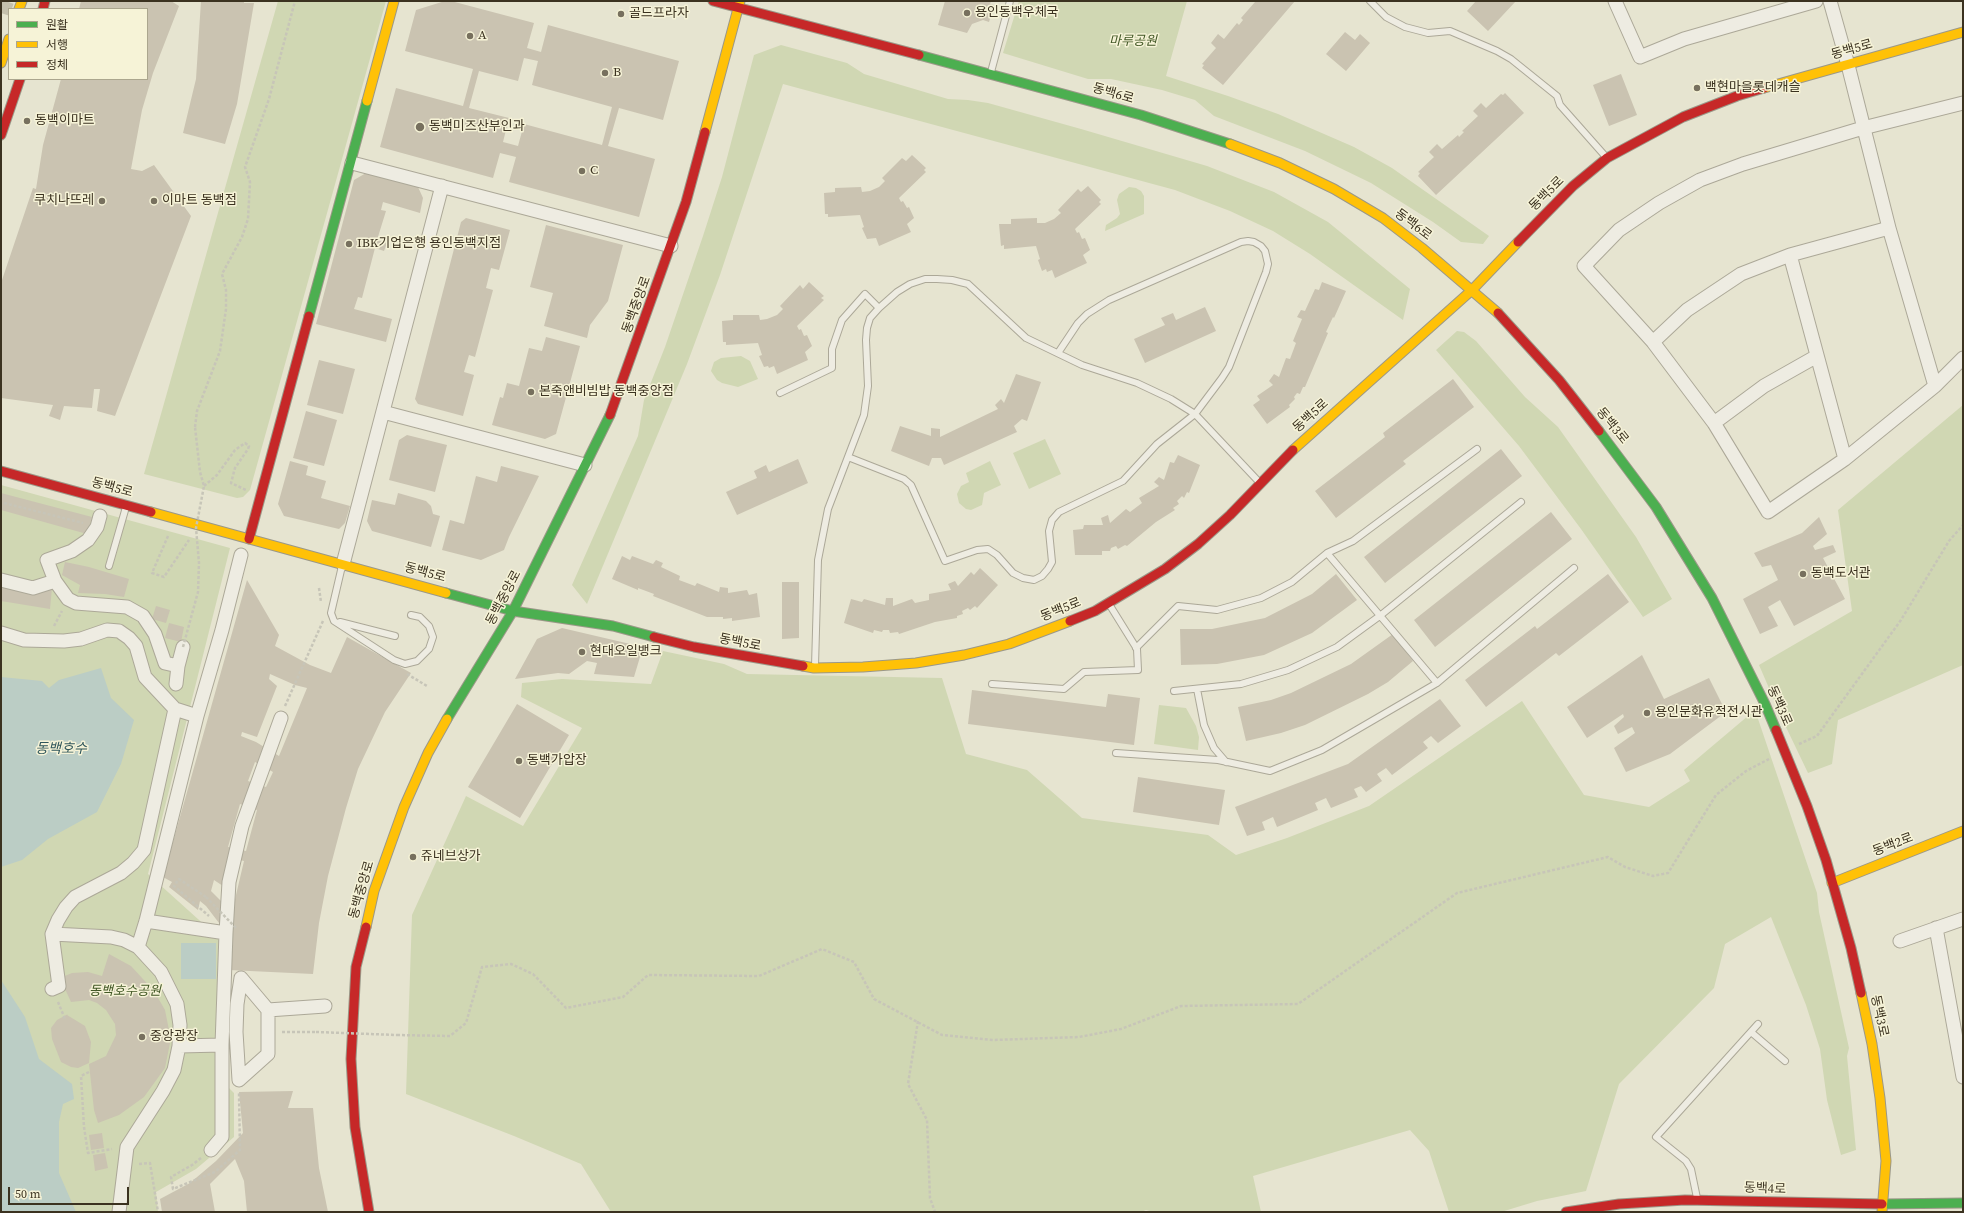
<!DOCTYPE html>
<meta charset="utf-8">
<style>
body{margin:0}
#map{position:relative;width:1964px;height:1213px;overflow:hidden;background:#e6e4d0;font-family:"Source Serif 4","Noto Sans KR",serif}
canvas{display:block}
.frame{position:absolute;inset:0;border:2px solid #3b3220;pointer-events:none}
.legend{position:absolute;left:8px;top:8px;width:140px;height:72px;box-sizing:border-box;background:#f6f3d7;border:1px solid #aba68e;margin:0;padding:5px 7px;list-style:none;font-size:12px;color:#3b3220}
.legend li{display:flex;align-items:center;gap:8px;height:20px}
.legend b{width:20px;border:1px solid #aba68e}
.scale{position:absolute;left:8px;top:1187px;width:121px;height:18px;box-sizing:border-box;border:2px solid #3b3220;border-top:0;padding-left:5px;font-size:12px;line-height:14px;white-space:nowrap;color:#3b3220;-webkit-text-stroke:3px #f6f3d7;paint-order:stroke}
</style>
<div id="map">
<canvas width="1964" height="1213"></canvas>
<div class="frame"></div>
<ul class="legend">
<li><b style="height:5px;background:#4caf50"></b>원활</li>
<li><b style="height:5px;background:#ffc107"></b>서행</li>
<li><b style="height:5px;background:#c62828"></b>정체</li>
</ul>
<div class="scale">50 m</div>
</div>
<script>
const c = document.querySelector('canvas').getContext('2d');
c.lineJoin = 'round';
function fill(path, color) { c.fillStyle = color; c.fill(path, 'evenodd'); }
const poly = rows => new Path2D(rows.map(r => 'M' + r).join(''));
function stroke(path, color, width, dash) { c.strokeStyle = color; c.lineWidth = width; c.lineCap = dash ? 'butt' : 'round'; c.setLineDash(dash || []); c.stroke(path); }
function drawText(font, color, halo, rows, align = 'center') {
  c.font = font + ' "Source Serif 4","Noto Sans KR",serif'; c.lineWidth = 3; c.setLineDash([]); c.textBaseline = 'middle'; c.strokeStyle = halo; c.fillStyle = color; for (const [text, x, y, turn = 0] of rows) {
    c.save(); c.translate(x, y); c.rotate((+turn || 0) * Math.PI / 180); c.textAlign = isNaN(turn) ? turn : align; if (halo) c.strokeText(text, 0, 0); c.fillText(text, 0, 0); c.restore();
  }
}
fill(poly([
 [278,1,386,1,250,490,243,497,237,498,144,474],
 [1019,1,1187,1,1166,76,1228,96,1278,114,1354,147,1392,168,1489,236,1483,244,1461,242,1433,222,1371,183,1305,151,1214,116,1195,100,1162,90,1111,79,1088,79,1003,53],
 [781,45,847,63,864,74,948,99,968,100,988,103,1081,129,1207,166,1274,192,1328,222,1410,289,1403,320,1310,254,1273,231,1230,211,1175,190,783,84,720,275,687,364,587,604,572,585,638,436,644,400,665,347,703,236,722,177,754,55],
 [1129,187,1136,188,1141,191,1144,196,1144,214,1105,231,1106,225,1117,218,1120,214,1117,200,1119,194],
 [1457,331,1464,332,1476,341,1525,397,1558,427,1636,537,1672,599,1643,617,1581,529,1519,446,1436,350],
 [741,356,750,361,758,379,738,387,722,383,717,380,711,371,714,362,721,358],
 [1963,405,1963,665,1838,720,1832,764,1808,773,1785,725,1759,665,1852,611,1838,510],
 [1045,439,1061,474,1029,489,1013,453],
 [990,461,1001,485,984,493,982,505,971,510,966,509,959,503,957,494,961,486,969,482,966,473],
 [1,485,230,548,148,874,229,947,223,1082,234,1093,234,1137,196,1169,156,1192,158,1212,1,1212],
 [663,651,724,664,747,674,942,678,966,754,1027,770,1082,818,1208,835,1236,855,1287,838,1369,806,1522,701,1584,795,1649,807,1690,781,1684,770,1755,710,1817,893,1819,912,1849,1048,1847,1056,1856,1150,1841,1155,1827,1100,1820,1049,1806,1005,1771,917,1725,944,1714,988,1619,1084,1586,1191,1537,1201,1501,1212,1449,1212,1429,1151,1410,1130,1253,1176,1261,1212,1153,1212,1146,1210,1141,1212,611,1212,581,1164,514,1136,406,1094,412,915,466,796,523,826,582,728,521,697,522,683,562,679,651,684],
 [1159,705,1186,708,1196,726,1199,737,1198,750,1154,744]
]), '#d0d7b3');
fill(poly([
 [101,668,111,698,134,720,121,764,97,812,48,839,22,860,1,867,1,677,42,681,49,688,59,680],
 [181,943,216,943,216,979,181,979],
 [1,980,25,1017,39,1059,72,1084,74,1099,63,1104,59,1122,59,1173,76,1212,1,1212]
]), '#bbcdc5');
fill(poly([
 [81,1,171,1,179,6,153,73,142,110,131,169,142,171,154,165,191,216,115,416,97,411,100,389,94,389,92,408,64,406,60,420,49,416,53,405,1,398,1,283,33,188,36,189,43,145,61,79,147,79,147,9,79,9],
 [201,1,244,1,244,3,254,3,237,104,225,144,183,133,196,79],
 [445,1,451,1,534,23,527,48,541,52,548,25,679,61,663,120,619,108,608,146,655,159,639,217,509,182,516,157,500,153,493,178,380,147,396,88,463,106,473,69,405,51,416,10],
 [524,58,538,61,532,85,612,107,602,145,524,124,518,146,503,142,509,118,469,108,479,71,518,81],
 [945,1,991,1,990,4,994,5,989,22,983,20,972,24,967,33,938,25],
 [1254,1,1295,1,1223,85,1202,68,1204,65,1202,64,1216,48,1211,43,1218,34,1224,39,1237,23,1239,25,1243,20,1241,18,1255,2],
 [1476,1,1516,1,1488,31,1467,11],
 [1345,32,1355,40,1360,34,1370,43,1346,71,1326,54],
 [1621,74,1637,115,1609,126,1593,85],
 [1505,93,1524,113,1436,195,1418,176,1420,173,1418,172,1434,157,1429,152,1437,144,1442,149,1458,135,1459,137,1464,132,1462,131,1478,116,1473,111,1481,103,1486,108,1501,94,1503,95],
 [912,155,926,168,924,170,926,172,899,198,901,202,903,201,907,208,909,207,914,218,907,224,911,232,879,246,876,238,867,239,862,228,864,227,860,215,828,217,828,214,825,214,824,193,835,192,835,188,861,187,862,192,870,191,879,187,885,181,882,178,902,158,906,161],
 [366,173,418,187,423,198,420,213,383,202,381,210,386,211,377,240,387,243,384,251,375,248,362,298,358,297,354,309,392,319,386,342,316,324,354,180],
 [1088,186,1101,200,1099,202,1101,204,1075,229,1077,233,1079,232,1082,239,1085,238,1090,250,1083,255,1087,263,1055,278,1052,270,1047,272,1046,269,1042,271,1038,260,1040,259,1036,246,1004,249,1004,245,1001,246,999,224,1011,224,1011,219,1037,218,1037,223,1045,223,1054,219,1061,213,1058,210,1078,189,1081,192],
 [466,218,510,230,499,270,491,268,486,288,493,290,475,357,469,355,464,372,474,375,463,416,418,404,415,399,461,222],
 [546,225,623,245,608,301,590,325,587,338,544,326,553,293,530,287],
 [809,282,824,296,821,298,824,300,797,326,799,330,801,329,804,336,807,335,812,346,805,352,808,360,777,374,774,366,769,368,768,366,764,367,759,356,762,355,758,343,726,345,726,342,723,342,722,321,733,320,733,315,759,315,760,320,767,319,777,315,783,309,780,306,800,285,803,289],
 [1322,282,1346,291,1334,318,1333,317,1326,332,1328,333,1305,387,1303,387,1300,394,1297,393,1294,397,1295,399,1289,405,1290,407,1267,424,1253,405,1260,400,1257,396,1273,385,1269,381,1274,374,1279,377,1286,358,1290,359,1296,343,1293,341,1302,319,1297,317,1301,310,1305,311,1315,289,1319,290],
 [1205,307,1216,331,1145,363,1134,339,1165,325,1161,318,1173,313,1176,320],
 [546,337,580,346,556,434,545,439,492,425,500,397,503,398,507,383,519,386,529,348,542,351],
 [319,360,355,369,343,414,307,405],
 [1016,374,1041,382,1027,421,1022,419,1014,426,1017,432,944,465,941,458,932,458,929,466,891,451,900,426,931,436,931,428,940,429,940,437,998,409,995,405,1001,399,1004,403],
 [1453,379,1474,407,1403,461,1406,464,1336,518,1315,491,1385,437,1383,433],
 [306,411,337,420,324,466,293,458],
 [407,435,447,445,435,492,389,480,399,440],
 [1501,449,1522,476,1385,583,1364,557],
 [1178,455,1200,465,1189,493,1187,492,1184,498,1182,496,1177,501,1179,504,1173,508,1175,510,1156,522,1127,546,1125,545,1118,549,1116,546,1111,548,1110,551,1102,551,1102,555,1075,555,1073,530,1083,529,1084,525,1103,525,1101,518,1108,515,1110,523,1126,509,1130,512,1142,503,1139,498,1159,486,1154,482,1159,477,1164,480,1170,462,1174,463],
 [798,459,808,483,737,515,726,492,757,478,754,471,766,465,769,472],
 [290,461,308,466,306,475,326,481,321,498,350,506,345,523,339,529,284,516,278,504],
 [501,466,539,476,509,537,504,550,481,560,442,550,450,520,464,524,476,476,497,482],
 [1,493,92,517,87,534,1,510],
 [398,493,426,501,431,506,433,514,440,516,431,547,372,531,367,521,372,500,395,505],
 [1551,512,1572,539,1435,647,1414,620],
 [1819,517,1827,534,1813,546,1815,550,1833,545,1836,552,1823,558,1845,599,1794,626,1780,600,1768,607,1778,626,1760,634,1743,599,1778,580,1771,565,1762,567,1754,553,1802,533],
 [622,556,630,560,632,556,653,564,656,560,663,563,661,567,680,576,679,580,695,586,697,583,719,592,720,587,728,588,728,593,747,590,749,595,757,593,760,617,732,621,732,618,723,619,723,617,707,617,653,596,654,594,638,588,638,590,612,579],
 [65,562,89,567,129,579,124,597,105,594,78,593,80,585,62,575],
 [980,568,998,585,977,608,975,606,970,610,968,608,962,611,963,614,957,616,957,618,935,622,899,634,898,632,890,633,889,630,883,630,882,632,874,630,873,633,844,623,851,599,862,602,864,599,885,605,886,598,893,598,893,606,912,599,915,603,929,600,929,594,951,590,948,584,955,581,958,586,971,572,974,575],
 [1336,574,1357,600,1312,633,1264,655,1217,664,1181,665,1180,629,1212,629,1265,618,1312,594],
 [1608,574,1629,602,1559,656,1556,653,1486,707,1465,680,1535,626,1537,629],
 [1,578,52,588,50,609,1,601],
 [247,580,279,635,275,646,310,665,331,673,347,637,411,673,385,712,358,769,346,808,328,876,319,923,313,974,229,970,229,936,206,906,200,901,198,910,169,887,172,882,163,877],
 [270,674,295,685,307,688,279,756,256,742,241,736,242,732,257,737,277,686,269,679],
 [255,762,273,772,266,787,248,781],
 [240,804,257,810,246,851,228,847],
 [228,857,244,861,232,912,211,891,214,880,223,886,228,865],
 [782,582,799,582,799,638,782,639],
 [156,606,170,610,166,623,152,619],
 [169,623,184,627,181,642,165,638],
 [562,628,643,647,634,677,594,674,597,663,587,661,569,674,558,673,515,679,537,639],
 [1393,634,1413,661,1388,682,1368,694,1305,725,1281,733,1246,741,1238,707,1271,700,1291,693,1351,664],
 [1642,655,1664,699,1709,678,1726,712,1670,754,1626,772,1614,748,1635,733,1632,727,1618,734,1614,726,1624,717,1623,714,1587,738,1567,707],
 [972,690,1106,707,1108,694,1140,698,1134,745,968,724],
 [1440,699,1461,726,1438,743,1431,736,1423,742,1428,748,1392,775,1386,768,1377,774,1382,781,1366,792,1361,786,1354,789,1358,797,1331,808,1326,798,1315,803,1318,810,1277,827,1273,817,1262,822,1265,830,1247,836,1235,807,1348,764],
 [517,704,569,735,520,818,468,787],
 [1138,777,1225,790,1219,825,1133,812],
 [109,954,131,966,154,991,165,1010,169,1030,170,1043,165,1068,144,1097,119,1115,98,1123,94,1110,89,1064,106,1056,116,1035,115,1024,106,1010,97,1003,89,1000,71,1002,60,978,72,973,88,972,102,976],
 [68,1014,67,1015,85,1026,91,1042,89,1063,78,1068,71,1067,61,1062,52,1039,51,1028,57,1020],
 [293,1091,288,1108,313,1108,319,1168,328,1212,247,1212,244,1181,235,1159,210,1184,215,1212,162,1212,160,1199,190,1183,216,1161,243,1133,239,1092],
 [102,1133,104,1148,91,1150,89,1135],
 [105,1153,108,1168,95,1171,93,1155]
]), '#cac3b1');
stroke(poly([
 [1,13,5,1]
]), '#c4c0ad', 18, [18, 9]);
const lane = poly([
 [1370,1,1386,17,1405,27,1428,33,1450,31,1497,51,1511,59,1557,96,1560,105,1606,157],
 [991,72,1010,1],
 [780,393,832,368,832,349,842,320,865,294,879,308],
 [848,457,904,479,911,485,945,561,977,550,988,549,997,555,1013,573,1023,578,1034,580,1042,576,1048,569,1052,562,1049,531,1052,520,1059,512,1123,481,1157,444,1195,414,1222,378,1229,367,1266,272,1268,264,1265,251,1261,246,1254,242,1248,241,1241,242,1109,300,1087,314,1078,323,1058,353],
 [1327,553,1437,683],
 [109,566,126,507],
 [342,566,331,613,334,621,394,660,405,664,417,661,429,649,433,637,429,626,420,617,411,615],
 [340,622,395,636],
 [1136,648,1178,606,1217,610,1261,598,1292,582,1327,553,1353,541,1477,449],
 [815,666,818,560,828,509,864,415,868,386,866,340,867,328,870,318,879,308,897,292,910,284,925,279,937,279,952,280,968,284,1026,338,1082,365,1137,383,1171,399,1195,414,1260,483],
 [992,684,1064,689,1084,672,1138,670,1137,649,1109,604],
 [1197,689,1204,725,1214,748,1226,762],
 [1174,691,1241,684,1288,670,1337,647,1381,615,1521,502],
 [1116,753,1218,760,1270,771,1322,750,1437,683,1574,568],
 [1751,1032,1785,1061],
 [1697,1198,1691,1169,1686,1161,1656,1137,1758,1024]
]);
const street = poly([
 [1615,1,1640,57,1684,39,1816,1],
 [1830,1,1848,65,1889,228,1935,386,1963,358],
 [352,163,671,246],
 [1790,255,1845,459],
 [1653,342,1687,310,1741,274,1790,255,1889,228],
 [1935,386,1845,459,1768,512,1714,423,1653,342,1584,266,1619,230,1659,203,1700,180,1743,164,1863,128,1963,103],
 [383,412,585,465],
 [1714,423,1764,386,1817,356],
 [343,564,442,186],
 [1,580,33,588,55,581,47,560,72,551,88,540,97,527,100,516],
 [55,581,68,599,76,603,127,607,143,616,155,634,165,663,178,666],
 [1,633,24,640,64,641,81,639,107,630,119,631,129,638,136,646,145,677,175,709,197,716],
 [176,684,178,666,183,647],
 [146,921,226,933,229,882,242,826,281,718],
 [1936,928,1963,1077],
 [52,934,111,937,124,940,138,947,161,972,177,1004,180,1025,179,1046,174,1070,163,1091,127,1147,119,1212],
 [1900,941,1963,919],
 [138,947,146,921,197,716,222,630,241,555],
 [52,989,59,986,52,934,58,920,66,907,75,897,121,873,133,863,144,850,175,709],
 [268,1010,325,1006],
 [179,1046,222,1045],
 [239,1080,268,1054,268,1010,241,978],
 [239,1080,236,1032,237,1004,241,978],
 [211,1150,222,1137,222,1045,226,933]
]);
const fast = poly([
 [919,55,1141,115,1230,144],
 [309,316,367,101],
 [1599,431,1656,507,1712,598,1765,704,1776,730],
 [446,593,513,611,613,626,654,637],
 [447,719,513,611,610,415],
 [1882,1204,1963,1203]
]);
const slow = poly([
 [19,9,22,1],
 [1,63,9,39],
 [1764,88,1963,32],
 [367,101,394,1],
 [705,132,740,1],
 [1230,144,1280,163,1334,189,1383,218,1422,248,1498,313],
 [1293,450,1472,290,1518,242],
 [151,512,446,593],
 [803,666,814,668,863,667,916,663,964,655,1009,644,1070,621],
 [1832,883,1963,831],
 [366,927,374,891,404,807,428,753,447,719],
 [1861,993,1872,1044,1880,1098,1886,1161,1882,1212]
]);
const jam = poly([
 [713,1,919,55],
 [43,9,45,1],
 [1,135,20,79],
 [1518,242,1573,186,1607,158,1683,117,1737,96,1764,88],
 [1498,313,1559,380,1599,431],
 [610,415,686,202,705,132],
 [1,471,151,512],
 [249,539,309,316],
 [1070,621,1095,611,1165,569,1198,544,1230,515,1293,450],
 [654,637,694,647,803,666],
 [1776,730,1807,806,1826,860,1851,948,1861,993],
 [366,927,356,967,351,1059,355,1127,369,1212],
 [1566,1212,1619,1204,1685,1200,1882,1204]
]);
stroke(lane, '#aca898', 8);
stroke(street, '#aca898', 15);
stroke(fast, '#9b9888', 11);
stroke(slow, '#9b9888', 11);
stroke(jam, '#9b9888', 11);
stroke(poly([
 [195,427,197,411,220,351,226,309,226,290,222,274,242,237,248,219,250,182,245,167,269,99,295,1],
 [204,486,217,475,235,450,245,443,249,446,248,449,235,468,231,483,246,490],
 [4,503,83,523],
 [168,536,152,573,164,577,189,540],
 [319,588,321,602],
 [54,626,62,611],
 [407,674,427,686],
 [285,706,323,621],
 [1799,744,1817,736,1901,620,1949,541,1963,525],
 [206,897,179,879,174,886,209,916],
 [58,1002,65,1019],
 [918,1021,908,1084,927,1120,930,1198,935,1212],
 [282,1032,316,1032],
 [397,1035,450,1036,466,1023,482,967,511,964,533,974,566,1008,623,997,648,975,759,976,822,949,854,962,874,999,942,1035,993,1040,1079,1037,1121,1029,1181,1006,1298,1004,1457,893,1608,857,1625,867,1653,876,1668,873,1716,795,1746,771,1769,759],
 [89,1072,81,1076,84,1127,88,1153,112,1149],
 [201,1158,192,1165,171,1177,173,1189,215,1172,240,1150,239,1093],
 [139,1164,150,1163,158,1212]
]), '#c7c5b8', 2.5, [3, 2]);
stroke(lane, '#eeece2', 6);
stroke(street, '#eeece2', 13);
stroke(fast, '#4caf50', 9);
stroke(slow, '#ffc107', 9);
stroke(jam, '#c62828', 9);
stroke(poly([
 [183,647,198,592,199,563,196,528,204,486,200,472,195,427],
 [206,897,237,929],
 [316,1032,397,1035]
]), '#c7c5b8', 2.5, [3, 2]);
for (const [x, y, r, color] of [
 [967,13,4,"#77705e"],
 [621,14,4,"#77705e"],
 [470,36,4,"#77705e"],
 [605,73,4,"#77705e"],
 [1697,88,4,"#77705e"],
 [27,121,4,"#77705e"],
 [420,127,5,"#77705e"],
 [582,171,4,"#77705e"],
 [102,201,4,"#77705e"],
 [154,201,4,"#77705e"],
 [349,244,4,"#77705e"],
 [531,392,4,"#77705e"],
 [1803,574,4,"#77705e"],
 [582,652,4,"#77705e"],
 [1647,713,4,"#77705e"],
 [519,761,4,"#77705e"],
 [413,857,4,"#77705e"],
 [142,1037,4,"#77705e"]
]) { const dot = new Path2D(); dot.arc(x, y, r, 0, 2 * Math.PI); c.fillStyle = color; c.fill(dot); stroke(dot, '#f6f3d7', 1.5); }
drawText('13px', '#3b3220', '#f6f3d7', [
 ["용인동백우체국",975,13],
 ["골드프라자",629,14],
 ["A",478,36],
 ["B",613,73],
 ["백현마을롯데캐슬",1705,88],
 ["동백이마트",35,121],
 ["동백미즈산부인과",429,127],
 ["C",590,171],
 ["쿠치나뜨레",94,201,"right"],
 ["이마트 동백점",162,201],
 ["IBK기업은행 용인동백지점",357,244],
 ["본죽앤비빔밥 동백중앙점",539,392],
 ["동백도서관",1811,574],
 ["현대오일뱅크",590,652],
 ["용인문화유적전시관",1655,713],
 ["동백가압장",527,761],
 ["쥬네브상가",421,857],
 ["중앙광장",150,1037]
], 'left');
drawText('italic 13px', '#425826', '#f6f3d7', [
 ["마루공원",1133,42],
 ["동백호수공원",125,992]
]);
drawText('13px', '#3b3220', '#f6f3d7', [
 ["동백5로",1852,50,-16],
 ["동백6로",1113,94,16],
 ["동백5로",1547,194,-45],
 ["동백6로",1413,225,37],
 ["동백중앙로",637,305,-70],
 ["동백5로",1311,416,-42],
 ["동백3로",1612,426,51],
 ["동백5로",112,488,15],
 ["동백5로",425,573,15],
 ["동백중앙로",504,598,-62],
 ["동백5로",1061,610,-22],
 ["동백5로",740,643,11],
 ["동백3로",1779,706,66],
 ["동백2로",1893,845,-21],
 ["동백중앙로",362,890,-74],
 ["동백3로",1879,1016,78],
 ["동백4로",1765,1189,2]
]);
drawText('italic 14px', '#2f565b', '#f6f3d7', [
 ["동백호수",61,749]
]);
</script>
